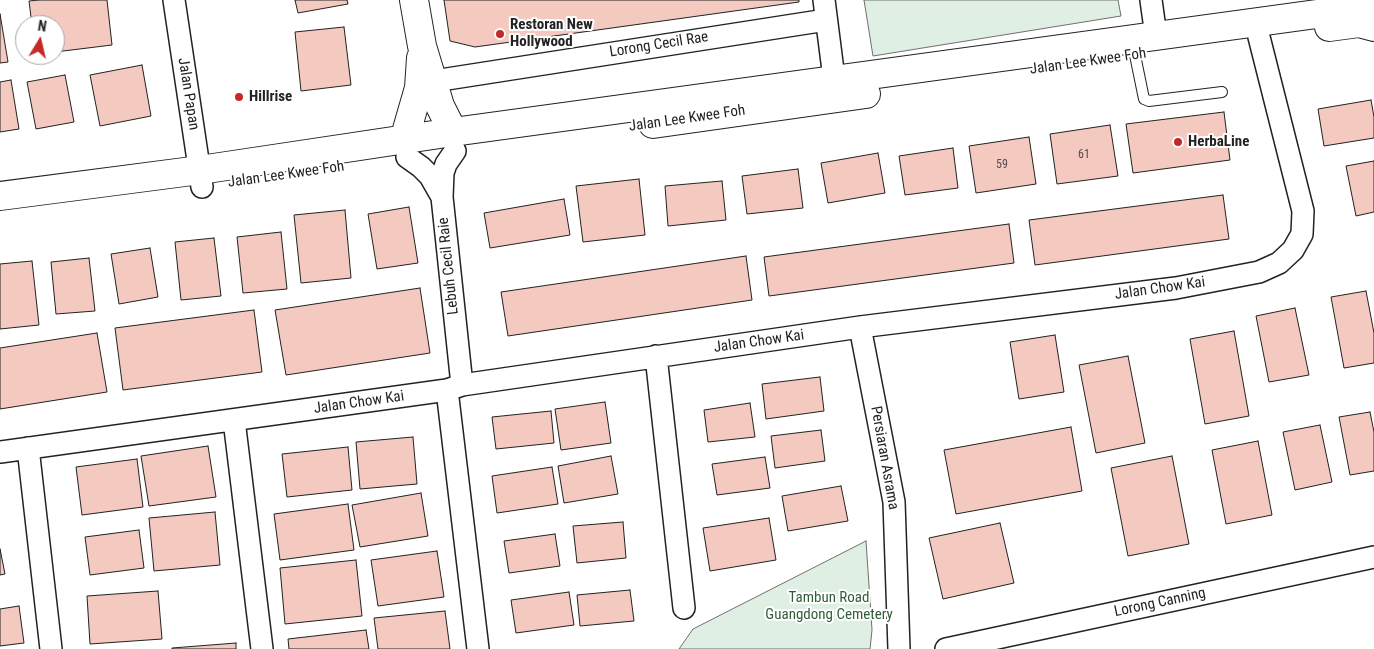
<!DOCTYPE html>
<style>
body{margin:0}
#map{position:relative;width:1374px;height:649px;overflow:hidden;background:#fff;font-family:"Roboto Condensed",sans-serif}
canvas{display:block}
.north{position:absolute;left:15px;top:15px;width:50px;height:50px;box-sizing:border-box;background:#fff;border:1px solid #a7a7a7;border-radius:50%;rotate:9deg;font-size:14px;font-weight:700;line-height:20px;text-align:center;color:#222}
.north::after{content:'';display:block;margin:auto;width:18px;height:22px;background:#c62828;clip-path:polygon(50% 0,100% 100%,50% 72%,0 100%)}
</style>
<div id="map">
<canvas width="1374" height="649"></canvas>
<div class="north">N</div>
</div>
<script>
const c = document.querySelector('canvas').getContext('2d');
c.lineJoin = 'round';
function fill(path, color) { c.fillStyle = color; c.fill(path, 'evenodd'); }
const poly = rows => new Path2D(rows.map(r => 'M' + r).join(''));
function stroke(path, color, width, dash) { c.strokeStyle = color; c.lineWidth = width; c.lineCap = dash ? 'butt' : 'round'; c.setLineDash(dash || []); c.stroke(path); }
function drawText(font, color, halo, rows, align = 'center') {
  c.font = font + ' "Roboto Condensed",sans-serif'; c.lineWidth = 4; c.setLineDash([]); c.textBaseline = 'middle'; c.strokeStyle = halo; c.fillStyle = color; for (const [text, x, y, turn = 0] of rows) {
    c.save(); c.translate(x, y); c.rotate((+turn || 0) * Math.PI / 180); c.textAlign = isNaN(turn) ? turn : align; if (halo) c.strokeText(text, 0, 0); c.fillText(text, 0, 0); c.restore();
  }
}
const green = poly([
 [864,0,1118,0,1121,16,873,56,864,0],
 [866,541,872,630,870,649,679,649,693,629,866,541]
]);
fill(green, '#e0efe3');
stroke(green, '#6f6f6f', 1);
const building = poly([
 [39,0,107,0,112,45,55,52,55,25,32,25,29,1,39,0],
 [295,0,347,0,348,4,298,13,295,0],
 [444,0,799,0,799,2,475,47,450,41,444,0],
 [0,14,8,62,0,63,0,14],
 [344,27,351,85,301,91,295,32,344,27],
 [142,65,151,116,100,126,90,75,142,65],
 [65,75,74,122,36,129,27,82,65,75],
 [11,80,19,129,0,132,0,82,11,80],
 [1371,100,1374,117,1374,138,1324,146,1318,109,1371,100],
 [1224,112,1230,160,1133,173,1126,124,1224,112],
 [1110,125,1118,176,1057,184,1050,134,1110,125],
 [1029,137,1036,184,976,193,969,146,1029,137],
 [953,148,958,188,905,195,899,156,953,148],
 [878,153,885,193,828,203,821,163,878,153],
 [1374,161,1374,212,1356,216,1346,166,1374,161],
 [798,169,803,208,747,214,742,176,798,169],
 [639,179,645,235,583,242,576,186,639,179],
 [722,181,726,220,668,226,665,186,722,181],
 [1223,195,1229,239,1035,265,1029,220,1223,195],
 [564,199,570,235,490,248,484,213,564,199],
 [409,207,418,263,377,269,368,214,409,207],
 [345,210,351,278,301,283,294,215,345,210],
 [1009,224,1014,263,769,296,764,257,1009,224],
 [281,232,287,289,243,293,237,237,281,232],
 [214,238,221,296,181,300,175,242,214,238],
 [150,248,158,297,119,304,111,254,150,248],
 [746,256,752,300,508,336,501,292,746,256],
 [89,258,95,311,56,314,51,262,89,258],
 [32,261,39,325,0,329,0,264,32,261],
 [420,288,430,353,286,375,275,310,420,288],
 [1366,291,1374,333,1374,363,1344,368,1331,297,1366,291],
 [1295,308,1309,375,1269,382,1256,316,1295,308],
 [254,310,262,372,123,390,115,328,254,310],
 [1234,331,1249,416,1205,424,1190,339,1234,331],
 [97,333,107,392,0,409,0,348,97,333],
 [1055,335,1064,392,1019,399,1010,342,1055,335],
 [1128,356,1145,443,1096,453,1079,365,1128,356],
 [820,377,824,411,766,419,762,384,820,377],
 [605,402,611,443,561,450,555,409,605,402],
 [750,403,755,437,708,442,704,410,750,403],
 [551,411,554,443,496,449,492,417,551,411],
 [1370,412,1374,432,1374,471,1350,475,1339,417,1370,412],
 [1320,425,1332,482,1295,490,1283,432,1320,425],
 [1071,427,1082,491,956,514,944,450,1071,427],
 [821,430,825,461,775,468,771,436,821,430],
 [413,437,417,484,360,489,356,442,413,437],
 [1258,441,1272,515,1226,524,1212,450,1258,441],
 [208,446,216,497,149,506,141,456,208,446],
 [348,447,352,490,287,497,282,454,348,447],
 [611,456,618,494,564,503,558,466,611,456],
 [1172,456,1189,544,1128,556,1111,468,1172,456],
 [765,457,770,488,717,495,712,464,765,457],
 [137,459,143,507,82,515,76,467,137,459],
 [552,467,558,504,497,513,492,476,552,467],
 [841,486,848,521,788,531,782,496,841,486],
 [421,493,428,536,360,547,352,505,421,493],
 [348,504,354,550,280,560,274,514,348,504],
 [215,512,220,565,154,571,149,518,215,512],
 [769,518,776,560,710,571,703,528,769,518],
 [623,522,626,558,577,563,573,526,623,522],
 [1000,523,1014,583,943,599,929,538,1000,523],
 [139,530,144,568,90,575,85,537,139,530],
 [555,534,560,566,509,573,504,541,555,534],
 [0,549,5,574,0,575,0,549],
 [437,551,444,597,378,606,371,560,437,551],
 [356,560,362,616,285,624,280,568,356,560],
 [630,590,634,621,580,626,577,595,630,590],
 [158,591,162,639,90,644,87,596,158,591],
 [569,592,574,625,516,633,511,600,569,592],
 [19,606,24,643,0,646,0,609,19,606],
 [445,611,450,649,378,649,374,618,445,611],
 [366,630,369,649,289,649,288,639,366,630],
 [236,643,236,649,172,649,172,648,236,643]
]);
fill(building, '#f3c9c0');
stroke(building, '#222', 1);
const lane = poly([
 [1135,55,1144,99,1149,101,1222,92]
]);
const street = poly([
 [174,0,202,187],
 [824,0,836,94],
 [1151,0,1156,36],
 [434,81,826,20],
 [455,151,446,164,443,173,442,197,462,385],
 [407,157,421,167,430,176,442,197],
 [860,327,894,502,899,649],
 [656,356,684,608],
 [447,390,478,649],
 [234,420,262,649],
 [28,448,51,649],
 [0,452,447,390,462,385,860,327,1176,288,1259,272,1279,263,1293,250,1302,234,1303,211,1259,37],
 [946,649,1374,557]
]);
const secondary = poly([
 [414,0,422,46,440,106,453,132],
 [1329,27,1359,23,1374,27],
 [653,124,866,94],
 [404,140,419,88,421,58],
 [0,196,200,170,453,132,1339,11,1374,2]
]);
stroke(lane, '#222', 12);
stroke(street, '#222', 24);
stroke(secondary, '#222', 30);
stroke(lane, '#fff', 10);
stroke(street, '#fff', 21);
stroke(secondary, '#fff', 28);
for (const [x, y, r, color] of [
 [500,34,5,"#c62828"],
 [239,97,5,"#c62828"],
 [1178,142,5,"#c62828"]
]) { const dot = new Path2D(); dot.arc(x, y, r, 0, 2 * Math.PI); c.fillStyle = color; c.fill(dot); stroke(dot, '#fff', 2); }
drawText('12px', '#564c4a', null, [
 ["61",1084,155],
 ["59",1002,165]
]);
drawText('bold 15px', '#222', '#fff', [
 ["Restoran New",510,25],
 ["Hollywood",510,42],
 ["Hillrise",249,97],
 ["HerbaLine",1188,142]
], 'left');
drawText('15px', '#222', '#fff', [
 ["Lorong Cecil Rae",659,45,-9],
 ["Jalan Lee Kwee Foh",1088,62,-8],
 ["Jalan Papan",188,94,81],
 ["Jalan Lee Kwee Foh",687,119,-8],
 ["Jalan Lee Kwee Foh",286,175,-8],
 ["Lebuh Cecil Raie",449,266,-96],
 ["Jalan Chow Kai",1160,289,-8],
 ["Jalan Chow Kai",759,342,-8],
 ["Jalan Chow Kai",359,403,-8],
 ["Persiaran Asrama",884,458,80],
 ["Lorong Canning",1160,603,-12]
]);
drawText('15px', '#2f5e38', '#fff', [
 ["Tambun Road",829,598],
 ["Guangdong Cemetery",829,615]
]);
</script>
